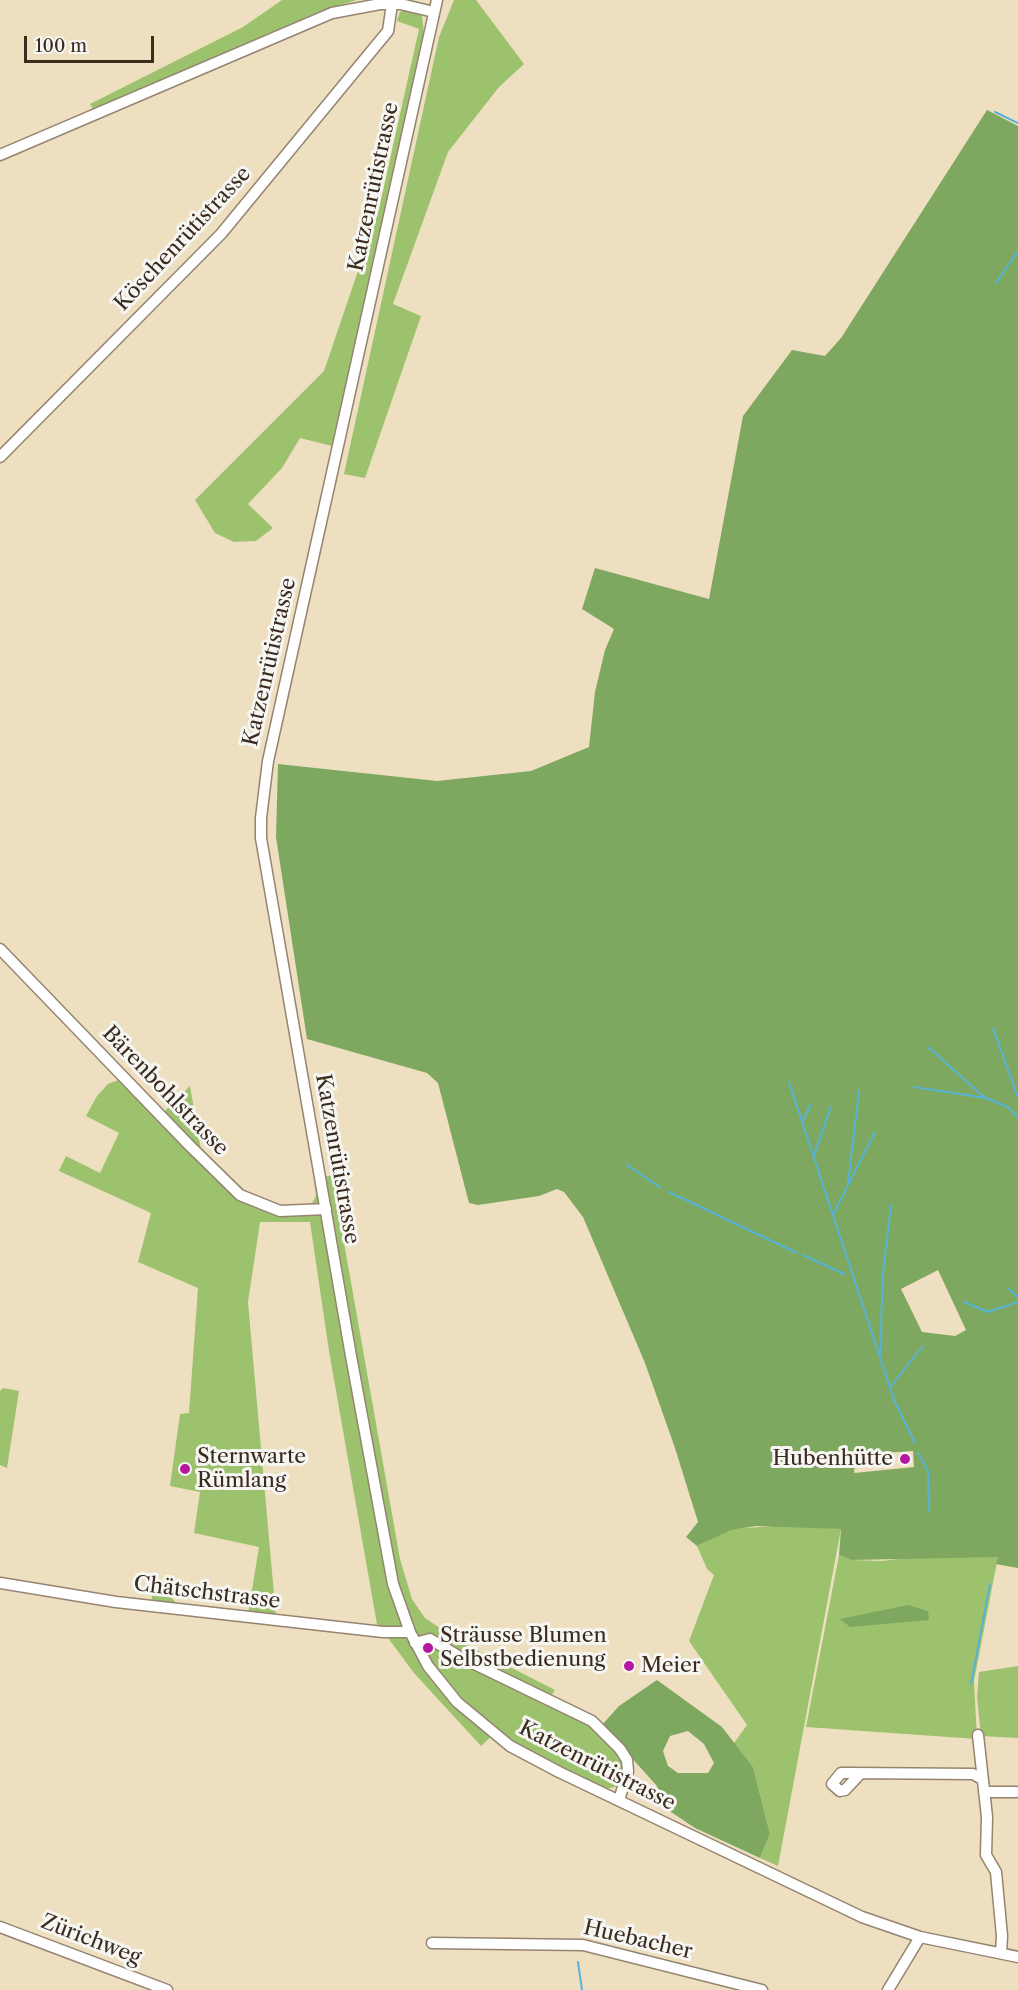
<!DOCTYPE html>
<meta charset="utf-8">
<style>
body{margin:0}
#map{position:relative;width:1018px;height:1990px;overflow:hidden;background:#eedfc1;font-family:"Libre Caslon Text",serif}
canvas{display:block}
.scale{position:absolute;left:24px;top:36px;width:130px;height:27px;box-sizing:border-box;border:3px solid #3b2a1e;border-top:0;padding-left:8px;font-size:18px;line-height:21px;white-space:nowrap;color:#3b2a1e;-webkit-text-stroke:4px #f6f6f2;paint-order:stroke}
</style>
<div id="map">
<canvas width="1018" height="1990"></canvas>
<div class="scale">100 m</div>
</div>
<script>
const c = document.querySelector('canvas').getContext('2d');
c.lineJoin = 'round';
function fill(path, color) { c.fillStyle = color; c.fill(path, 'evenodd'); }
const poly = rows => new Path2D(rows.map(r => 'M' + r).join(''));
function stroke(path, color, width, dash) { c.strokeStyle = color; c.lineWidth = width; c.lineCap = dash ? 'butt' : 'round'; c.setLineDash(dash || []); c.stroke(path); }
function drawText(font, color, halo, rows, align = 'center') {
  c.font = font + ' "Libre Caslon Text",serif'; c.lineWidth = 6; c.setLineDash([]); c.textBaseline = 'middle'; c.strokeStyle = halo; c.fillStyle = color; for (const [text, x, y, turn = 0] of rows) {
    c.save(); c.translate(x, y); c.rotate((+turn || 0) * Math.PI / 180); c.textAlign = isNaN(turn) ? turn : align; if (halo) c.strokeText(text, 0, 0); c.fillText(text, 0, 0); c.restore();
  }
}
fill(poly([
 [282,0,357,0,318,12,93,109,90,104,243,27],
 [454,0,476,0,524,64,499,87,448,152,393,304,421,316,365,478,344,474,439,37],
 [407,9,422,16,424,32,332,446,300,438,282,468,248,504,273,528,256,541,234,542,215,533,195,500,324,371,379,209,419,29,397,21,400,12],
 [121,1079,159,1117,190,1086,201,1150,239,1187,262,1200,281,1206,311,1205,316,1196,314,1179,333,1175,342,1204,343,1237,400,1559,412,1599,425,1618,459,1641,555,1690,548,1700,586,1720,623,1756,624,1769,620,1786,605,1789,516,1745,497,1731,481,1746,414,1673,388,1638,378,1630,329,1351,310,1222,260,1222,248,1302,276,1617,248,1614,259,1547,194,1533,200,1492,170,1486,180,1414,189,1413,198,1288,138,1262,151,1213,59,1171,66,1156,100,1173,119,1133,86,1116,97,1096,108,1084],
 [3,1388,19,1391,7,1468,0,1465,0,1391],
 [788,1525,841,1529,778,1866,760,1858,770,1834,753,1767,734,1743,747,1725,689,1641,714,1575,707,1569,697,1546,731,1529],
 [839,1555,851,1560,882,1561,916,1557,998,1557,974,1681,977,1739,806,1727],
 [155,1579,180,1607,151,1603],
 [1018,1666,1018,1738,981,1736,977,1697,979,1672]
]), '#9dc26d');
fill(poly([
 [987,110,1018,126,1018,1568,996,1564,998,1557,851,1560,839,1555,841,1529,756,1526,731,1530,697,1546,686,1537,698,1522,675,1448,645,1363,583,1217,564,1192,557,1189,539,1196,478,1205,469,1203,438,1083,427,1073,307,1039,276,837,278,764,437,781,531,771,589,747,595,692,605,650,614,629,582,609,595,568,709,599,743,416,792,350,825,356,841,338],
 [938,1270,966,1330,955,1336,922,1332,901,1289],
 [913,1451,914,1467,854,1473,856,1455],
 [908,1605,928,1611,929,1620,850,1627,840,1619],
 [657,1680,722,1727,753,1767,770,1834,760,1858,695,1828,650,1798,657,1786,602,1725,619,1706],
 [688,1731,704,1744,714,1763,708,1773,678,1773,668,1766,663,1751,670,1736]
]), '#7ea860');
stroke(poly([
 [995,112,1018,123],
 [996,283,1018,251],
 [993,1028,1018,1098],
 [928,1047,984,1097],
 [789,1082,894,1400,915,1443],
 [914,1087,986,1098,1008,1107,1018,1118],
 [802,1122,811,1104],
 [814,1155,831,1107],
 [627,1165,661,1188],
 [848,1183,859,1091],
 [669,1192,797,1253],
 [833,1215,875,1132],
 [803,1255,844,1274],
 [1009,1289,1018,1297],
 [964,1302,988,1312,1018,1302],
 [880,1355,883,1273,891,1205],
 [891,1386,923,1346],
 [918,1453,928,1471,929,1511],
 [971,1684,990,1584],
 [578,1962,582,1990]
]), '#57b3d5', 2);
const minor = poly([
 [437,0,268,761,261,818,261,838,351,1356,393,1584,410,1632,428,1666,457,1702,510,1746,559,1772,862,1917,920,1937,1018,1957],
 [0,155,332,13,380,4,400,4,434,12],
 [0,457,221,234,388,31,392,4],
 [0,949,189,1145,240,1195,280,1211,326,1209],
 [0,1583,116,1602,383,1632,410,1632],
 [415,1643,430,1639,460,1657,592,1721,620,1749,627,1760,628,1771,619,1800],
 [978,1735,987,1817,986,1855,996,1872,1002,1936,1001,1953],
 [860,1774,845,1790,840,1791,832,1784,841,1773,852,1773,973,1774,982,1779],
 [984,1792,1018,1792],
 [0,1927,167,1990],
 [432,1943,583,1945,762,1990],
 [888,1990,920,1937]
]);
stroke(minor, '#948470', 13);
stroke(minor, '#fff', 10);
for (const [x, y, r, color] of [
 [905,1459,6,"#b5179e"],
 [185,1469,6,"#b5179e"],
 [428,1648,6,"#b5179e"],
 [629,1666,6,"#b5179e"]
]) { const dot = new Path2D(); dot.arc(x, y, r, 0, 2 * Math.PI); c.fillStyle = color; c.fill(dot); stroke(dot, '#f6f6f2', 2); }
drawText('21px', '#3b2a1e', '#f6f6f2', [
 ["Katzenrütistrasse",374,187,-78],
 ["Köschenrütistrasse",183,239,-47],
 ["Katzenrütistrasse",270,662,-77],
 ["Bärenbohlstrasse",165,1091,46],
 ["Katzenrütistrasse",337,1159,80],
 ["Chätschstrasse",207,1593,7],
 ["Katzenrütistrasse",597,1766,27],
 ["Zürichweg",91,1940,21],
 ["Huebacher",638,1940,13]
]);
drawText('21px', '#3b2a1e', '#f6f6f2', [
 ["Sternwarte",197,1457],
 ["Rümlang",197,1481],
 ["Hubenhütte",893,1459,"right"],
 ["Sträusse Blumen",440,1636],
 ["Selbstbedienung",440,1660],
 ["Meier",641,1666]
], 'left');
</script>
